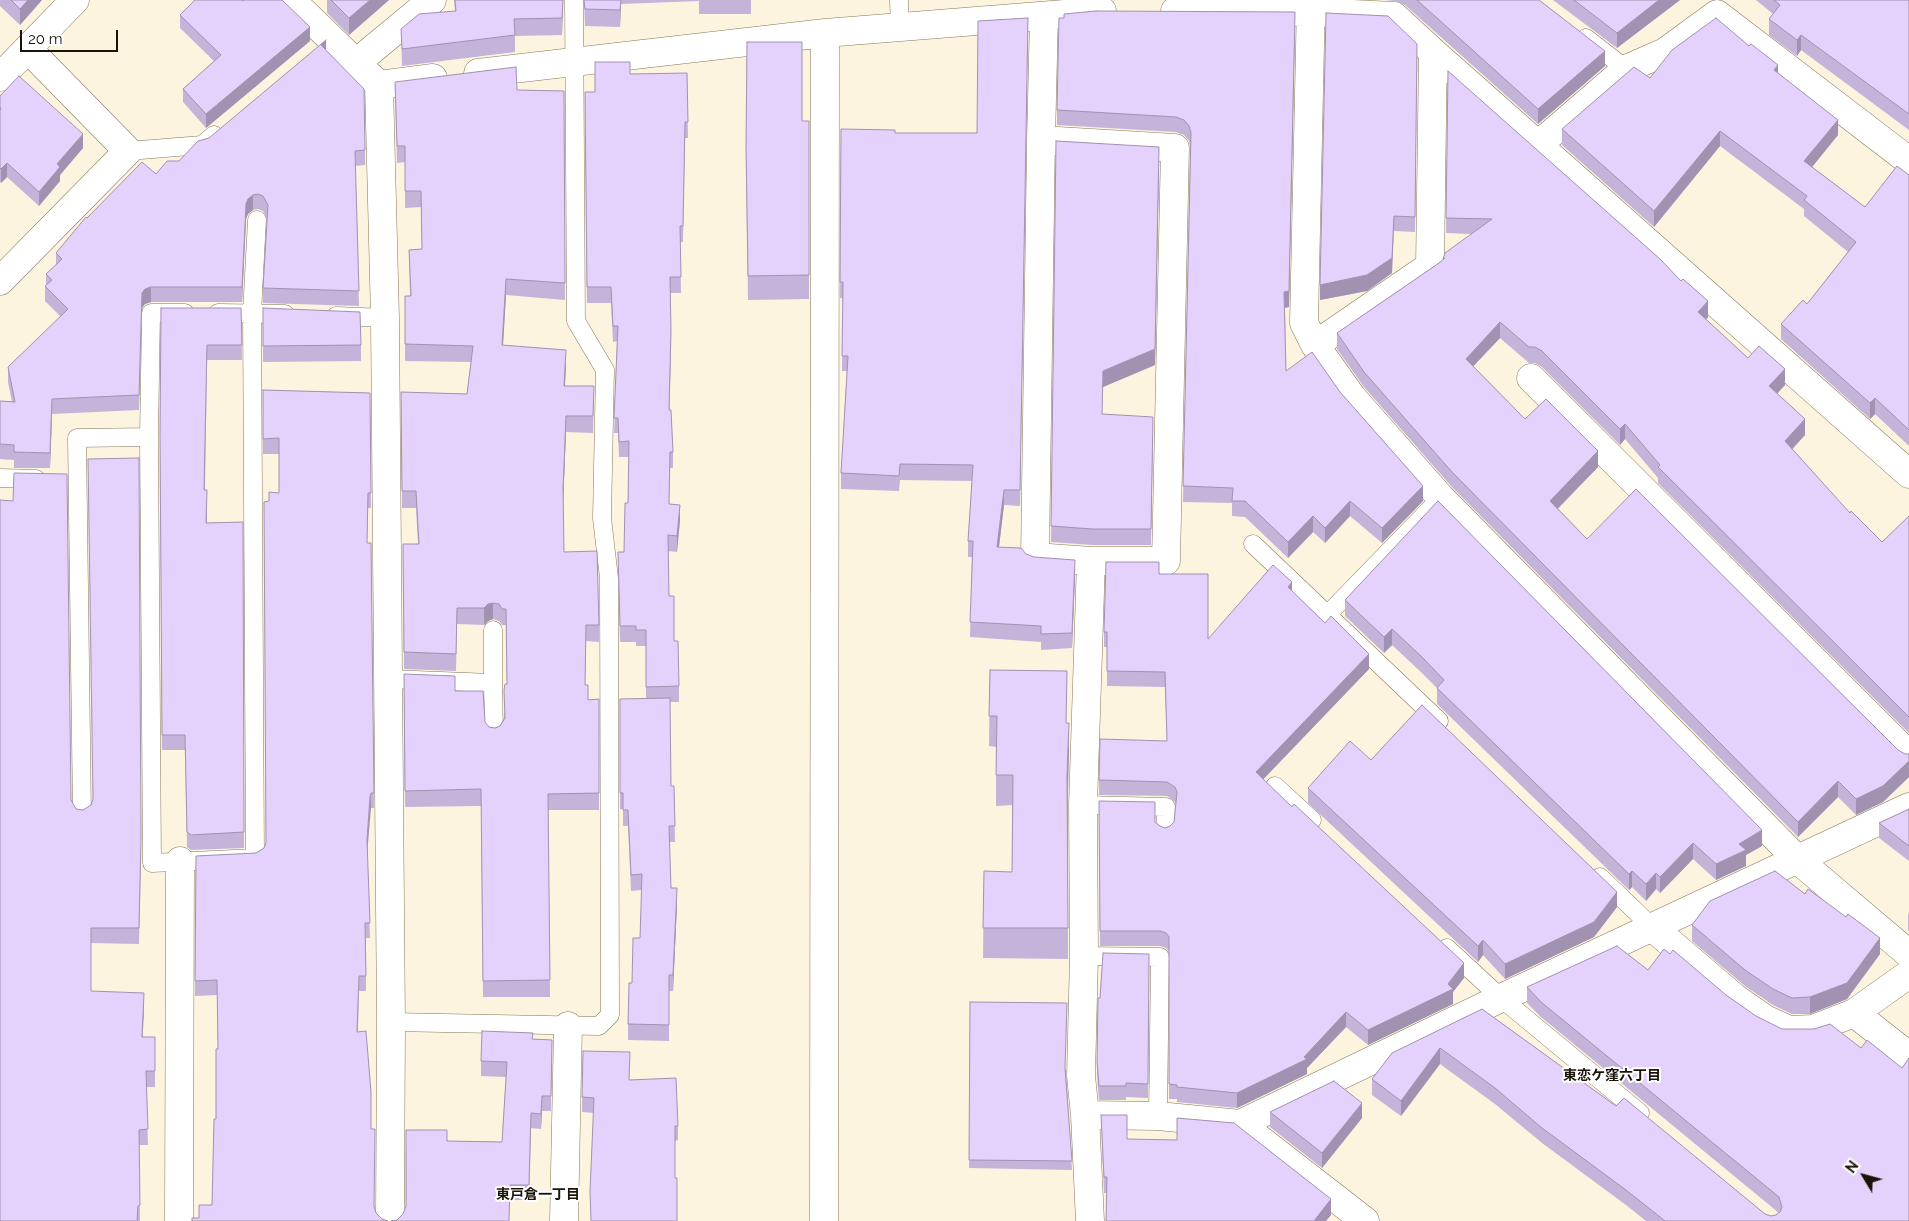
<!DOCTYPE html>
<meta charset="utf-8">
<style>
body{margin:0}
#map{position:relative;width:1909px;height:1221px;overflow:hidden;background:#fdf4e0;font-family:Raleway,sans-serif}
canvas{display:block}
.north{position:absolute;left:1839px;top:1151px;width:50px;height:50px;-webkit-text-stroke:4px #fff;paint-order:stroke;rotate:307deg;font-size:14px;font-weight:700;line-height:20px;text-align:center;color:#191407}
.north::after{content:'';display:block;margin:auto;width:18px;height:22px;background:#191407;clip-path:polygon(50% 0,100% 100%,50% 72%,0 100%)}
.scale{position:absolute;left:20px;top:30px;width:98px;height:22px;box-sizing:border-box;border:2px solid #191407;border-top:0;padding-left:6px;font-size:15px;line-height:18px;white-space:nowrap;color:#191407;-webkit-text-stroke:4px #fff;paint-order:stroke}
</style>
<div id="map">
<canvas width="1909" height="1221"></canvas>
<div class="north">N</div>
<div class="scale">20 m</div>
</div>
<script>
const c = document.querySelector('canvas').getContext('2d');
c.lineJoin = 'round';
const poly = rows => new Path2D(rows.map(r => 'M' + r).join(''));
function stroke(path, color, width, dash) { c.strokeStyle = color; c.lineWidth = width; c.lineCap = dash ? 'butt' : 'round'; c.setLineDash(dash || []); c.stroke(path); }
function fill(path, color) { c.fillStyle = color; c.fill(path, 'evenodd'); }
function drawText(font, color, halo, rows, align = 'center') {
  c.font = font + ' Raleway,"Noto Sans JP",sans-serif'; c.lineWidth = 4; c.setLineDash([]); c.textBaseline = 'middle'; c.strokeStyle = halo; c.fillStyle = color; for (const [text, x, y, turn = 0] of rows) {
    c.save(); c.translate(x, y); c.rotate((+turn || 0) * Math.PI / 180); c.textAlign = isNaN(turn) ? turn : align; if (halo) c.strokeText(text, 0, 0); c.fillText(text, 0, 0); c.restore();
  }
}
const service = poly([
 [899,0,900,27],
 [1586,38,1626,69],
 [128,151,202,145,214,135],
 [185,313,151,313,149,437,152,863,255,858,252,313,257,220],
 [218,313,285,314],
 [336,316,385,318],
 [0,478,36,479],
 [1253,544,1439,721],
 [1328,614,1434,505],
 [493,630,493,683],
 [388,679,493,683,494,734],
 [1275,786,1312,820],
 [1083,805,1166,807,1165,832],
 [82,815,77,438,149,437],
 [1600,877,1652,927],
 [1447,948,1501,998,1640,1113],
 [1084,956,1160,957,1158,1116],
 [391,1022,599,1026,610,1015,609,578,602,518,605,370,576,321,574,0]
]);
const minor = poly([
 [291,0,356,63,432,0],
 [1311,0,1304,323,1315,345,1352,397,1441,498,1798,860,1909,954],
 [1175,11,1311,12,1394,16,1433,52,1909,474],
 [356,63,379,85,433,78],
 [478,73,825,33,1102,11],
 [0,77,75,0],
 [379,85,385,318,391,1022,390,1221],
 [1041,140,1175,148,1166,561,1091,561,1035,557,1041,140,1044,16],
 [1538,145,1626,69,1665,52,1717,14,1909,161],
 [0,281,128,151,28,49],
 [1315,345,1430,266,1433,52],
 [1531,378,1909,755],
 [1091,561,1083,805,1084,956,1081,1076,1085,1115,1158,1116,1240,1124,1365,1221],
 [1652,927,1735,998,1765,1019,1789,1030,1813,1029,1854,1013,1909,974],
 [1854,1013,1909,1056],
 [1085,1115,1090,1221],
 [1240,1124,1501,998,1909,807],
 [179,1221,180,861],
 [564,1221,568,1026],
 [824,1221,825,33]
]);
stroke(service, '#857758', 19);
stroke(minor, '#857758', 29);
stroke(service, '#fff', 18);
stroke(minor, '#fff', 28);
fill(poly([
 [0,0,42,0,20,25,0,6],
 [327,0,389,0,349,35,327,13],
 [454,0,563,0,562,35,515,36,515,52,402,66,401,29,455,11],
 [584,0,751,0,751,14,699,14,699,1,621,4,620,27,585,26],
 [1385,0,1539,0,1605,66,1538,124,1405,5,1395,1],
 [1553,0,1680,0,1617,48],
 [1756,0,1909,0,1909,130,1801,50,1797,56,1769,35,1769,19,1773,14],
 [1295,12,1289,307,1285,308,1286,371,1340,392,1423,501,1382,543,1350,516,1325,543,1313,532,1288,558,1245,517,1232,516,1232,503,1183,502,1190,147,1189,141,1184,135,1176,132,1057,125,1057,110],
 [180,15,310,41,206,128,183,102,183,89,214,61,180,28],
 [1028,18,1020,506,1004,505,999,547,1026,554,1075,576,1072,648,1041,650,1041,642,970,637,972,557,968,557,968,541,972,481,900,480,899,491,841,489,841,473,847,371,842,371,843,298,840,298,841,129,895,133,977,133],
 [747,42,802,121,809,121,809,299,748,300,746,170],
 [1417,44,1415,232,1394,231,1392,273,1367,291,1320,300],
 [326,50,365,150,365,165,355,166,359,306,263,303,263,288,267,219,263,211,258,209,253,210,248,214,246,219,242,302,151,302,145,304,142,308,139,410,52,414,50,468,14,468,14,460,0,459,0,401,12,402,8,382,8,367,61,317,45,301,45,286,46,285,46,274,56,265,56,253,87,218,156,174,179,161],
 [1448,71,1708,317,1706,320,1748,358,1785,385,1777,394,1805,435,1792,449,1850,513,1882,542,1909,516,1909,733,1658,483,1658,478,1625,439,1620,445,1542,367,1535,363,1529,363,1500,338,1473,366,1525,419,1598,467,1558,509,1587,539,1898,750,1905,754,1909,754,1909,777,1883,802,1856,815,1838,797,1798,837,1452,487,1364,387,1337,349,1337,333,1443,260,1471,234,1446,233],
 [687,73,688,138,685,138,683,242,680,242,681,293,670,293,671,346,669,410,673,452,673,468,670,468,669,504,680,520,677,552,668,551,669,596,679,686,679,702,670,702,671,786,674,786,675,842,669,842,671,888,677,904,673,991,669,991,669,1041,628,1040,628,1024,632,983,640,938,642,890,631,891,628,826,623,826,623,809,620,809,620,699,646,699,646,646,636,646,636,642,620,642,618,552,624,552,628,503,629,457,619,457,618,433,614,433,617,341,613,342,611,303,587,303,585,92,595,92],
 [1778,73,1838,135,1812,167,1865,207,1909,175,1909,446,1875,414,1870,419,1781,339,1781,324,1807,304,1848,252,1804,216,1804,209,1720,146,1654,227,1562,145,1562,129,1650,78],
 [395,82,517,90,564,91,565,300,506,295,503,345,566,366,565,386,594,386,593,433,566,432,563,502,564,552,599,625,599,642,586,641,585,685,588,700,599,699,599,810,548,810,550,997,483,997,481,806,405,807,404,674,455,691,489,727,495,728,500,726,504,718,507,684,506,625,502,625,499,621,493,619,488,621,484,625,457,624,456,671,404,669,403,544,418,544,416,508,402,508,401,392,467,394,471,362,405,361,405,296,410,296,409,250,422,249,421,207,405,208,405,162,397,163],
 [0,96,83,148,60,175,60,181,39,206,7,177,1,183,0,182],
 [1056,141,1159,163,1155,365,1103,387,1102,414,1153,433,1151,545,1092,545,1051,542],
 [161,308,241,308,242,360,207,360,205,490,207,506,207,523,243,522,244,848,191,850,187,847,185,750,162,750,160,433],
 [263,308,361,345,361,361,263,362],
 [263,390,370,393,371,508,368,508,367,543,371,543,374,808,371,808,370,812,367,850,370,938,366,938,366,991,359,991,358,1031,371,1092,199,1218,212,1205,216,1119,218,1049,217,995,195,996,196,856,256,853,264,848,266,843,269,501,279,493,279,454,263,454],
 [1159,574,1208,639,1292,591,1369,669,1263,779,1464,978,1453,992,1453,1004,1368,1045,1346,1027,1307,1068,1307,1074,1237,1108,1177,1102,1177,1099,1169,1099,1169,952,1166,948,1160,946,1100,946,1099,801,1155,822,1160,826,1165,828,1170,826,1174,822,1176,804,1175,802,1167,796,1099,795,1099,780,1167,741,1165,687,1107,686,1107,647,1104,647,1104,632],
 [1345,600,1762,846,1746,855,1746,866,1716,880,1693,859,1660,893,1656,889,1646,901,1632,887,1629,890,1437,704,1437,688,1422,673,1392,645,1384,653,1345,616],
 [990,670,1067,723,1069,753,1068,800,1068,959,983,958,984,871,1012,872,1012,805,996,806,996,747,989,746],
 [1371,760,1617,907,1594,937,1505,979,1483,955,1478,962,1308,803,1308,788],
 [71,800,76,809,141,854,139,944,91,943,91,991,144,1008,142,1037,155,1037,155,1087,146,1087,148,1145,139,1145,140,1221,0,1221],
 [1909,809,1909,861,1879,838,1879,823],
 [1909,913,1909,931,1908,930,1908,915],
 [1692,925,1880,954,1847,999,1810,1014,1792,1014,1773,1005,1745,986,1692,941],
 [1149,954,1148,1098,1126,1097,1126,1100,1099,1100,1097,1075,1097,1062,1100,998],
 [1527,987,1909,1221,1646,1221,1626,1205,1542,1143,1495,1104,1440,1064,1401,1116,1372,1095,1372,1079,1482,1009,1765,1214,1771,1216,1776,1215,1779,1213,1541,1017,1527,1003],
 [970,1002,1066,1070,1072,1170,969,1168],
 [533,1039,552,1040,551,1111,542,1111,541,1129,531,1128,529,1200,510,1200,397,1220,403,1214,447,1141,502,1142,506,1077,481,1076,481,1061],
 [630,1080,678,1126,678,1140,675,1141,675,1178,677,1221,594,1113,582,1112,582,1097],
 [1270,1112,1362,1118,1322,1168,1270,1127],
 [1101,1115,1127,1139,1331,1215,1326,1221,1106,1221,1107,1193,1104,1193]
]), '#c4b4d9');
fill(poly([
 [28,0,42,0,20,25,20,9],
 [370,0,389,0,349,35,349,18],
 [563,0,562,35,562,18],
 [621,0,620,27,620,10],
 [1659,0,1680,0,1617,48,1617,33],
 [310,27,310,41,206,128,206,114],
 [1295,28,1289,307,1284,308,1284,292],
 [1801,35,1801,50,1797,56,1797,40],
 [326,40,326,55,321,45],
 [1605,51,1605,66,1538,124,1538,109],
 [1778,65,1778,80,1774,70],
 [1838,120,1838,135,1804,177,1804,161],
 [1720,131,1720,146,1654,227,1654,211],
 [83,134,83,148,60,175,60,181,39,206,39,192,57,164],
 [7,163,7,177,1,183,1,169],
 [1159,163,1155,365,1103,387,1103,371],
 [253,195,253,210,248,214,246,219,242,302,242,287,246,204,248,199],
 [1394,216,1392,273,1367,291,1320,300,1320,285],
 [506,279,506,295,502,362,502,345],
 [151,287,151,302,145,304,142,308,139,410,142,293,145,289],
 [1708,301,1708,317,1698,328,1698,312],
 [1500,322,1500,338,1466,374,1466,359],
 [671,331,671,346,669,425,669,410],
 [566,350,566,366,564,402,564,386],
 [1785,369,1785,385,1769,402,1769,386],
 [1875,398,1875,414,1870,419,1870,403],
 [52,399,52,414,50,468,50,453],
 [566,416,566,432,563,506,563,489],
 [1805,419,1805,435,1785,457,1785,441],
 [1625,424,1625,439,1620,445,1620,429],
 [1598,451,1598,467,1550,516,1550,501],
 [1423,486,1423,501,1382,543,1382,528],
 [207,490,207,506,206,538,206,523],
 [1004,490,1004,505,997,563,997,547],
 [1350,501,1350,516,1325,543,1325,528],
 [680,505,680,520,677,552,677,536],
 [1313,516,1313,532,1288,558,1288,542],
 [1075,560,1075,576,1072,648,1072,633],
 [1292,582,1292,597,1288,587],
 [493,603,493,619,488,621,484,625,484,608,488,604],
 [1392,629,1392,645,1384,653,1384,637],
 [1369,654,1369,669,1256,787,1256,772],
 [1069,723,1069,753,1067,805,1067,775],
 [1909,761,1909,777,1883,802,1856,815,1856,799],
 [1838,781,1838,797,1798,837,1798,822],
 [371,793,371,808,367,855,367,840],
 [1762,830,1762,846,1746,855,1746,866,1716,880,1716,864,1739,844],
 [1693,843,1693,859,1660,893,1660,877],
 [1632,871,1632,887,1629,890,1629,874],
 [1656,873,1656,889,1646,901,1646,884],
 [677,888,677,904,673,991,673,975],
 [1617,892,1617,907,1594,937,1505,979,1505,964],
 [1880,938,1880,954,1847,999,1810,1014,1810,997],
 [1483,940,1483,955,1478,962,1478,946],
 [1464,963,1464,978,1453,992,1453,1004,1368,1045,1368,1030,1448,984],
 [144,993,144,1008,142,1052,142,1037],
 [1346,1012,1346,1027,1307,1068,1307,1074,1237,1108,1237,1093,1304,1057],
 [1440,1048,1440,1064,1401,1116,1401,1101],
 [542,1096,542,1111,541,1129,541,1114],
 [1362,1103,1362,1118,1322,1168,1322,1153],
 [1331,1199,1331,1215,1326,1221,1314,1221]
]), '#a092b0');
const building = poly([
 [11,0,28,0,20,9,11,0],
 [195,0,241,0,243,1,244,0,282,0,310,27,206,114,183,89,221,55,180,15,195,0],
 [331,0,370,0,349,18,331,0],
 [455,0,563,0,562,18,514,19,515,35,402,49,401,29,419,14,456,11,455,0],
 [584,0,621,0,620,10,585,9,584,0],
 [1417,0,1539,0,1605,51,1538,109,1417,0],
 [1574,0,1659,0,1617,33,1574,0],
 [1774,0,1909,0,1909,114,1801,35,1797,40,1769,19,1780,5,1774,0],
 [1096,11,1295,12,1289,291,1284,292,1286,371,1312,352,1340,392,1423,486,1382,528,1350,501,1325,528,1313,516,1288,542,1245,501,1232,501,1233,488,1183,486,1191,133,1189,126,1184,120,1176,117,1057,110,1059,18,1064,18,1064,14,1096,11],
 [1326,13,1388,16,1417,44,1415,217,1394,216,1392,258,1367,275,1320,285,1326,13],
 [1028,18,1020,490,1004,490,997,547,1021,548,1026,554,1034,557,1075,560,1072,633,1041,634,1041,626,970,622,973,541,968,541,973,465,900,464,899,476,841,473,848,356,842,356,843,282,840,282,841,129,895,130,895,133,977,133,978,21,1028,18],
 [1716,18,1749,46,1751,44,1778,65,1774,70,1838,120,1804,161,1865,207,1897,166,1909,175,1909,430,1875,398,1870,403,1781,324,1803,300,1807,304,1856,242,1804,200,1807,196,1720,131,1654,211,1562,129,1634,67,1650,78,1672,50,1716,18],
 [326,40,321,45,364,89,365,150,355,151,359,291,263,288,268,205,263,196,258,194,253,195,248,199,246,204,242,287,151,287,145,289,142,293,139,395,52,399,50,453,14,452,14,445,0,444,0,401,15,402,8,367,68,309,45,286,52,280,46,274,62,259,56,253,86,217,87,218,142,162,156,174,167,161,179,161,198,141,209,138,326,40],
 [747,42,802,42,802,121,809,121,809,275,748,276,746,146,747,42],
 [595,62,630,62,630,74,687,73,688,122,685,122,683,226,680,226,681,277,670,277,671,331,669,410,671,410,673,452,670,452,669,504,680,505,677,536,668,535,669,596,674,596,674,641,678,641,679,686,646,687,646,630,636,630,636,626,620,626,618,552,624,552,625,503,628,503,629,441,619,442,618,418,614,418,618,326,613,326,611,287,587,287,585,92,595,92,595,62],
 [516,67,517,90,564,91,565,283,506,279,502,345,566,350,564,386,594,386,593,416,566,416,563,489,564,552,597,551,599,625,586,625,585,685,588,685,588,700,599,699,599,793,548,794,550,980,483,981,481,789,405,791,404,674,455,676,455,691,483,691,485,722,489,727,495,728,500,726,505,718,504,690,505,684,507,684,506,609,502,609,499,604,493,603,488,604,484,608,457,608,456,654,404,652,403,544,419,544,416,491,402,491,401,392,467,394,473,346,405,344,405,296,411,296,409,250,422,249,421,191,405,191,405,146,397,146,395,82,516,67],
 [1448,71,1660,259,1681,281,1683,279,1708,301,1698,312,1748,358,1759,346,1785,369,1769,386,1805,419,1785,441,1850,513,1851,511,1882,542,1909,516,1909,717,1658,467,1660,465,1625,424,1620,429,1542,351,1535,347,1529,347,1500,322,1466,359,1525,419,1546,399,1598,451,1550,501,1587,539,1636,489,1898,750,1905,754,1909,754,1909,761,1883,786,1856,799,1838,781,1798,822,1452,472,1364,372,1337,333,1439,263,1445,258,1443,259,1445,253,1492,219,1446,218,1448,71],
 [19,76,83,134,57,164,60,167,39,192,7,163,1,169,0,168,0,110,1,109,0,107,0,96,19,76],
 [1056,141,1159,147,1155,349,1103,371,1102,414,1153,417,1151,529,1092,529,1051,526,1056,141],
 [161,308,241,308,242,345,207,345,204,490,207,490,206,523,243,522,244,832,191,835,187,832,185,735,162,735,160,433,161,308],
 [263,308,360,312,361,345,263,346,263,308],
 [263,390,370,393,371,493,368,493,367,543,371,543,374,793,371,793,370,797,367,840,370,923,365,923,366,976,359,976,357,1032,366,1031,371,1092,371,1129,375,1129,374,1206,376,1213,382,1219,388,1221,192,1221,192,1218,199,1218,199,1205,212,1205,214,1119,216,1119,216,1049,218,1049,217,980,195,981,196,856,256,853,264,848,266,843,264,502,269,501,269,492,279,493,279,438,263,439,263,390],
 [139,458,141,838,139,928,91,928,91,991,144,993,142,1037,155,1037,155,1071,146,1071,148,1129,139,1130,140,1205,138,1206,137,1221,0,1221,0,500,13,501,14,473,67,474,71,800,76,809,83,810,91,805,93,799,88,459,139,458],
 [1438,501,1762,830,1739,844,1746,850,1716,864,1693,843,1660,877,1656,873,1646,884,1632,871,1629,874,1437,688,1444,680,1422,657,1392,629,1384,637,1345,600,1438,501],
 [1106,562,1159,562,1159,574,1208,574,1208,639,1273,565,1292,582,1288,587,1325,623,1331,616,1369,654,1256,772,1292,807,1294,804,1464,963,1448,984,1453,989,1368,1030,1346,1012,1304,1057,1307,1059,1237,1093,1177,1087,1177,1085,1169,1084,1169,937,1166,933,1160,931,1100,931,1099,801,1155,802,1155,822,1160,826,1165,828,1170,826,1174,822,1177,792,1175,787,1167,782,1099,780,1100,739,1167,741,1165,672,1107,671,1107,632,1104,632,1106,562],
 [990,670,1067,671,1066,723,1069,723,1067,775,1068,928,983,928,984,871,1012,872,1013,775,996,775,997,716,989,716,990,670],
 [670,698,671,786,674,786,675,826,669,826,671,888,677,888,673,975,669,975,669,1025,628,1024,629,983,632,983,633,938,640,938,642,874,631,875,628,810,623,810,623,793,620,793,620,699,670,698],
 [1422,705,1617,892,1594,922,1505,964,1483,940,1478,946,1308,788,1350,741,1371,760,1422,705],
 [1909,809,1909,846,1879,823,1909,809],
 [1775,871,1805,894,1808,889,1846,917,1848,914,1880,938,1847,983,1810,997,1792,998,1773,989,1745,970,1692,925,1710,901,1775,871],
 [1617,946,1648,970,1664,949,1670,954,1673,950,1726,995,1756,1016,1782,1029,1814,1029,1830,1024,1861,1048,1867,1040,1902,1068,1909,1058,1909,1221,1665,1221,1626,1190,1542,1128,1495,1088,1440,1048,1401,1101,1372,1079,1392,1053,1482,1009,1616,1106,1624,1098,1765,1214,1771,1216,1776,1215,1780,1212,1782,1207,1779,1197,1541,1002,1527,987,1617,946],
 [1103,953,1149,954,1148,1084,1126,1083,1126,1086,1099,1086,1097,1062,1098,998,1100,998,1103,953],
 [970,1002,1067,1003,1065,1068,1072,1161,969,1160,970,1002],
 [482,1031,533,1033,532,1039,552,1040,551,1096,542,1096,541,1114,531,1113,529,1185,510,1185,509,1221,391,1221,397,1220,403,1214,406,1206,406,1130,447,1130,447,1141,502,1142,507,1062,481,1061,482,1031],
 [583,1051,630,1052,629,1080,676,1078,678,1126,675,1126,675,1178,677,1178,677,1221,591,1221,590,1191,594,1098,582,1097,583,1051],
 [1334,1081,1362,1103,1322,1153,1270,1112,1334,1081],
 [1101,1115,1127,1115,1127,1139,1177,1140,1177,1118,1234,1123,1331,1199,1314,1221,1106,1221,1107,1177,1104,1177,1101,1115]
]);
fill(building, '#e4d1fc');
stroke(building, '#a092b0', 1);
drawText('bold 14px', '#191407', '#fff', [
 ["東恋ケ窪六丁目",1612,1076],
 ["東戸倉一丁目",538,1195]
]);
</script>
